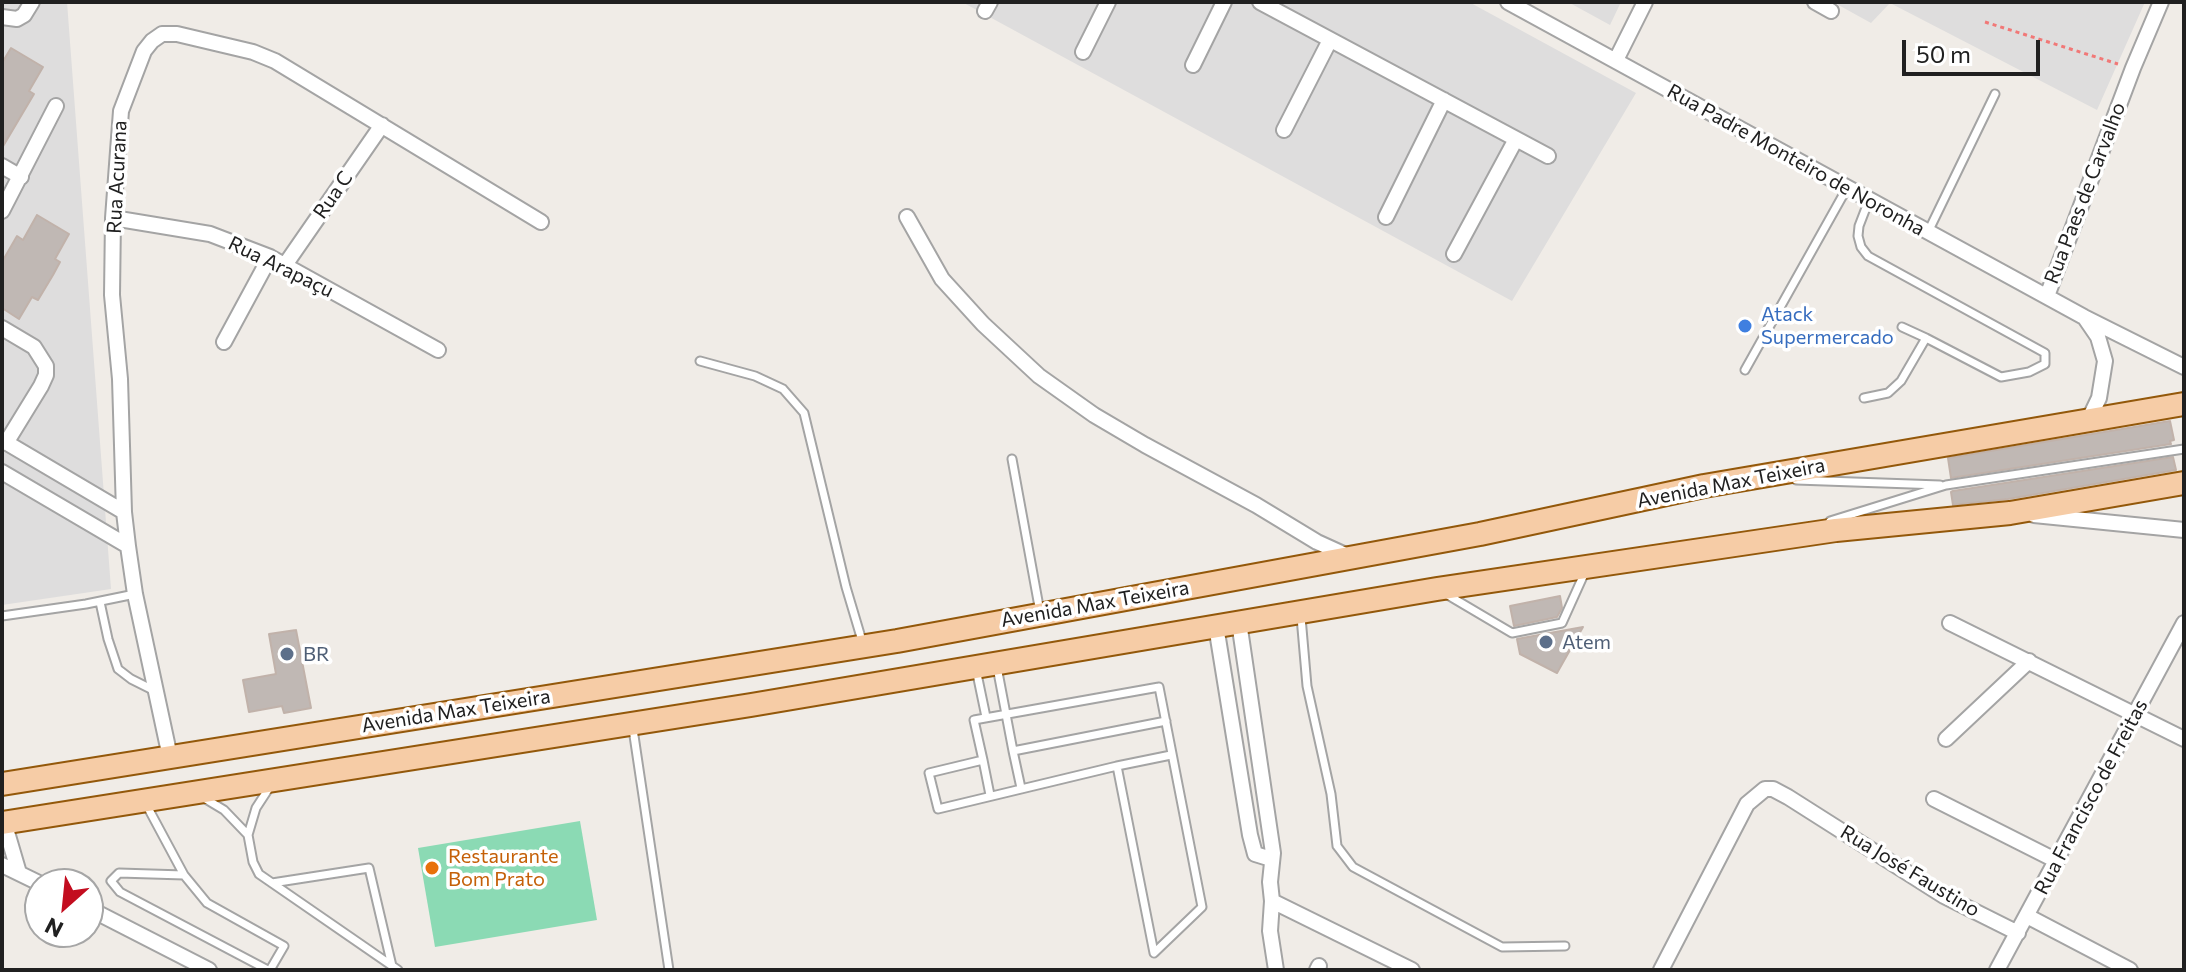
<!DOCTYPE html>
<meta charset="utf-8">
<style>
body{margin:0}
#map{position:relative;width:2186px;height:972px;overflow:hidden;background:#f0ece7;font-family:Commissioner,sans-serif}
canvas{display:block}
.frame{position:absolute;inset:0;border:4px solid #202020;pointer-events:none}
.north{position:absolute;left:24px;top:868px;width:80px;height:80px;box-sizing:border-box;background:#fff;border:2px solid #a6a6a6;border-radius:50%;rotate:207deg;font-size:22px;font-weight:700;line-height:32px;text-align:center;color:#202020}
.north::after{content:'';display:block;margin:auto;width:28px;height:36px;background:#c30d1f;clip-path:polygon(50% 0,100% 100%,50% 72%,0 100%)}
.scale{position:absolute;left:1902px;top:40px;width:138px;height:36px;box-sizing:border-box;border:4px solid #202020;border-top:0;padding-left:10px;font-size:24px;line-height:28px;white-space:nowrap;color:#202020;-webkit-text-stroke:6px #fff;paint-order:stroke}
</style>
<div id="map">
<canvas width="2186" height="972"></canvas>
<div class="frame"></div>
<div class="north">N</div>
<div class="scale">50 m</div>
</div>
<script>
const c = document.querySelector('canvas').getContext('2d');
c.lineJoin = 'round';
function fill(path, color) { c.fillStyle = color; c.fill(path, 'evenodd'); }
const poly = rows => new Path2D(rows.map(r => 'M' + r).join(''));
function stroke(path, color, width, dash) { c.strokeStyle = color; c.lineWidth = width; c.lineCap = dash ? 'butt' : 'round'; c.setLineDash(dash || []); c.stroke(path); }
function drawText(font, color, halo, rows, align = 'center') {
  c.font = font + ' Commissioner,sans-serif'; c.lineWidth = 7; c.setLineDash([]); c.textBaseline = 'middle'; c.strokeStyle = halo; c.fillStyle = color; for (const [text, x, y, turn = 0] of rows) {
    c.save(); c.translate(x, y); c.rotate((+turn || 0) * Math.PI / 180); c.textAlign = isNaN(turn) ? turn : align; if (halo) c.strokeText(text, 0, 0); c.fillText(text, 0, 0); c.restore();
  }
}
fill(poly([
 [2,2,67,2,111,589,2,605],
 [962,2,1469,2,1636,93,1512,301],
 [1568,2,1621,2,1610,25],
 [1833,2,2145,2,2097,110,1890,3,1871,23]
]), '#dedddd');
fill(poly([
 [580,821,597,920,435,947,418,848]
]), '#8bdab4');
const building = poly([
 [11,48,43,67,29,91,34,94,2,148,2,63,11,48],
 [37,215,69,234,55,259,60,262,53,275,38,300,32,297,19,319,2,308,2,262,17,236,23,240,37,215],
 [2170,421,2174,440,2170,441,2171,444,1951,478,1948,458,2170,421],
 [2173,457,2176,470,2008,499,1953,505,1951,492,1953,491,2173,457],
 [1560,596,1562,608,1557,617,1514,626,1510,606,1560,596],
 [1583,627,1557,673,1520,654,1517,639,1583,627],
 [296,630,311,708,284,713,282,706,249,712,243,680,276,674,269,634,296,630]
]);
fill(building, '#c0b8b4');
stroke(building, '#c1b2aa', 2);
const lane = poly([
 [1928,232,1995,94],
 [1902,327,1926,338],
 [700,361,755,376,783,389,804,413,846,587,863,644],
 [1745,370,1847,188],
 [1864,398,1888,393,1901,381,1926,338,2001,377,2029,372,2045,364,2045,353,1868,256,1861,247,1858,236,1859,226,1869,200],
 [1012,459,1040,612],
 [1796,480,1940,485],
 [1830,521,1946,485,2184,449],
 [1446,594,1512,633,1562,623,1585,572],
 [100,602,108,639,118,669,131,679,155,691],
 [2,616,86,604,135,594],
 [1301,617,1307,686,1331,794,1337,846,1353,867,1502,947,1565,946],
 [997,667,1013,751],
 [976,669,986,717],
 [1159,687,1202,907,1154,953,1117,766,938,809,929,773,983,760,974,720,1159,687],
 [633,729,669,970],
 [983,760,990,795],
 [1117,766,1171,755],
 [271,785,256,808,248,835,253,862,259,874,398,970],
 [1021,788,1013,751,1166,721],
 [204,798,224,810,248,835],
 [147,806,184,875,207,903,284,946,270,970],
 [184,875,119,873,111,881,120,892,268,970],
 [272,883,369,868,392,966]
]);
const street = poly([
 [1260,2,1548,156],
 [1508,2,2084,317,2184,367],
 [1815,2,1831,11],
 [985,11,990,2],
 [2,17,17,19,24,15,32,2],
 [1083,52,1108,2],
 [1616,60,1645,2],
 [1193,65,1224,2],
 [1284,130,1330,40],
 [2,166,21,177],
 [2,211,56,106],
 [907,217,942,279,983,324,1039,376,1094,415,1145,445,1256,505,1317,542,1350,557],
 [1386,217,1444,100],
 [113,218,210,234,270,257,438,350],
 [1454,254,1516,139],
 [285,265,382,125],
 [2047,296,2133,68,2161,2],
 [2085,318,2098,337,2105,361,2099,398,2088,421],
 [2,328,34,347,46,366,46,375,41,386,6,443],
 [224,342,270,257],
 [2,440,124,512],
 [2,472,128,546],
 [2034,515,2184,530],
 [1239,622,1273,853,1270,882,1272,901,1270,931,1276,970],
 [1950,623,2184,739],
 [1216,626,1250,835,1255,854,1268,858,1273,853],
 [1946,739,2029,661],
 [170,757,135,594,128,546,124,512,120,379,112,295,113,218,121,111,144,51,152,41,162,34,177,34,253,52,275,61,541,222],
 [1934,799,2057,861],
 [4,822,19,873],
 [2,865,41,884],
 [1272,901,1412,970],
 [88,908,209,970],
 [2027,916,2130,970],
 [1317,970,1319,966],
 [1661,970,1747,804,1765,789,1773,789,1788,797,1944,896,2018,933],
 [1997,970,2184,623]
]);
const primary = poly([
 [2,784,897,641,1480,534,1704,486,2184,404],
 [2,823,751,705,1437,589,1836,530,2010,513,2184,483]
]);
stroke(lane, '#a4a4a4', 11);
stroke(street, '#a4a4a4', 18);
stroke(primary, '#93580a', 26);
stroke(poly([
 [1985,22,2118,64]
]), '#f17877', 3, [4, 4]);
stroke(lane, '#fff', 7);
stroke(street, '#fff', 14);
stroke(primary, '#f6cca6', 22);
for (const [x, y, r, color] of [
 [1745,326,8,"#3f7fe0"],
 [1546,642,8,"#5c6f8a"],
 [287,654,8,"#5c6f8a"],
 [432,868,8,"#e8710a"]
]) { const dot = new Path2D(); dot.arc(x, y, r, 0, 2 * Math.PI); c.fillStyle = color; c.fill(dot); stroke(dot, '#fff', 3); }
drawText('20px', '#202020', '#fff', [
 ["Rua Padre Monteiro de Noronha",1796,160,29],
 ["Rua Acurana",117,177,-87],
 ["Rua Paes de Carvalho",2085,193,-69],
 ["Rua C",333,195,-55],
 ["Rua Arapaçu",281,267,26],
 ["Avenida Max Teixeira",1731,483,-11],
 ["Avenida Max Teixeira",1095,604,-10],
 ["Avenida Max Teixeira",456,711,-9],
 ["Rua Francisco de Freitas",2091,797,-62],
 ["Rua José Faustino",1910,871,31]
]);
drawText('20px', '#366cbe', '#fff', [
 ["Atack",1761,314],
 ["Supermercado",1761,337]
], 'left');
drawText('20px', '#4e5e75', '#fff', [
 ["Atem",1562,642],
 ["BR",303,654]
], 'left');
drawText('20px', '#c56008', '#fff', [
 ["Restaurante",448,856],
 ["Bom Prato",448,879]
], 'left');
</script>
